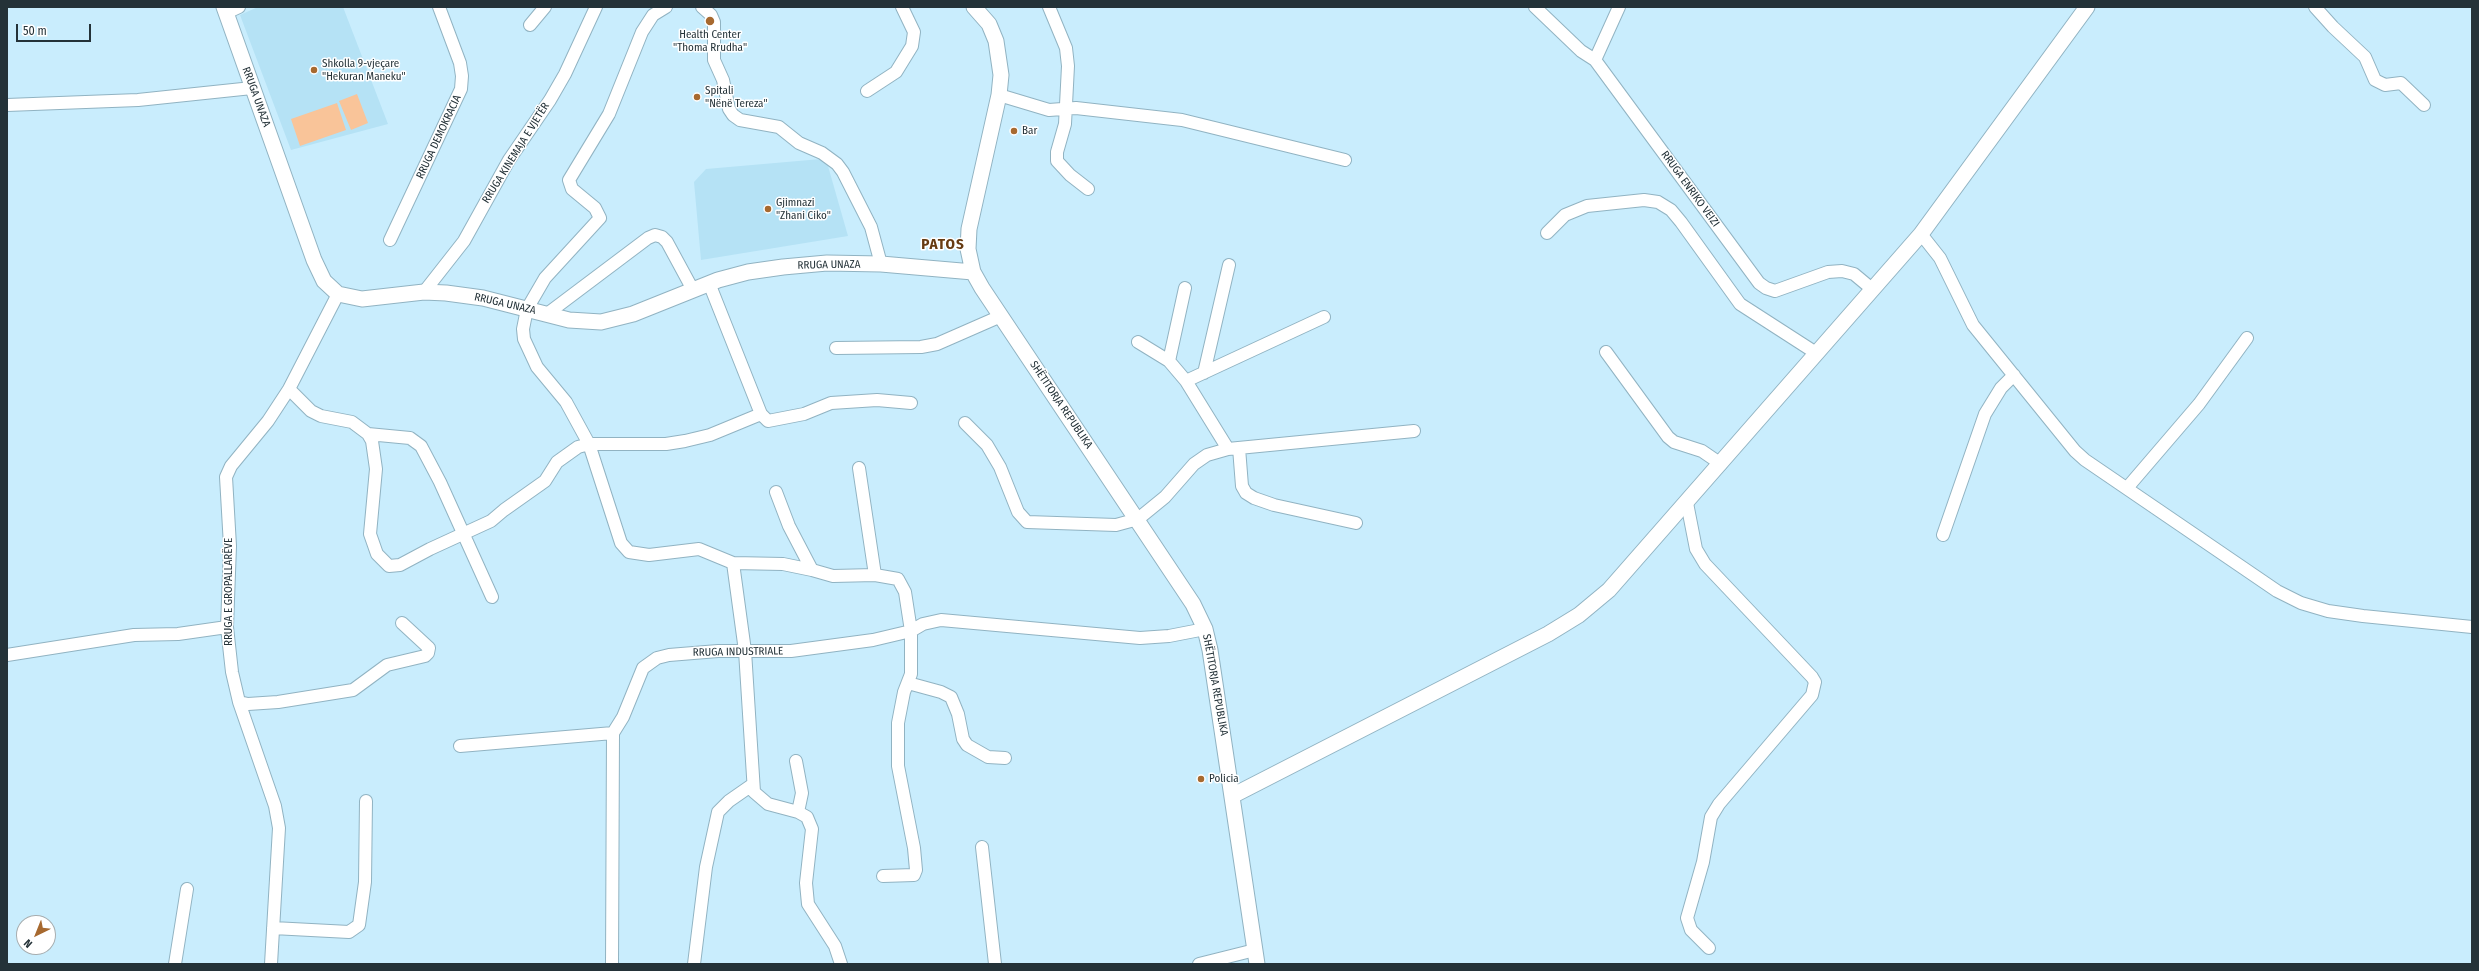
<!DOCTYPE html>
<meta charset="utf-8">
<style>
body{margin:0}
#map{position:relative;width:2479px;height:971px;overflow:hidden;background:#c9edfd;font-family:"Fira Sans Condensed",sans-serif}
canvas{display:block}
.frame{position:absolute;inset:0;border:8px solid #243238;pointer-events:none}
.north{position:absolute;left:16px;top:915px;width:40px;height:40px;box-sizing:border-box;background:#fff;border:1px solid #a7adaf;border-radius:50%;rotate:223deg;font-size:11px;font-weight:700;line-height:16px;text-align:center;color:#243238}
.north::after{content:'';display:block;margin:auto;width:14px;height:18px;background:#a7692f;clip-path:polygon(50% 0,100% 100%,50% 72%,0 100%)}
.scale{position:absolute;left:16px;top:24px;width:75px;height:18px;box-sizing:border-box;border:2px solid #243238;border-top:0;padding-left:5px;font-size:12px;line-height:14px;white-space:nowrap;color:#243238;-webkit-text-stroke:3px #fff;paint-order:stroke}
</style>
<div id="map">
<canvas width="2479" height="971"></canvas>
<div class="frame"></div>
<div class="north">N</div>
<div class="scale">50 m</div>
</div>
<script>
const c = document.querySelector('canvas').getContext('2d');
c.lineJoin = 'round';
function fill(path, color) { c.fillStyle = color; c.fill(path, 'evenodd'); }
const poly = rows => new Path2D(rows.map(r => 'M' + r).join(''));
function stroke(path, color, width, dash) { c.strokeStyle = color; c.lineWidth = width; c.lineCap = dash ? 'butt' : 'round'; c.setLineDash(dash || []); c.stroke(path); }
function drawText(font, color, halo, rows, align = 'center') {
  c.font = font + ' "Fira Sans Condensed",sans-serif'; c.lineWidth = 3; c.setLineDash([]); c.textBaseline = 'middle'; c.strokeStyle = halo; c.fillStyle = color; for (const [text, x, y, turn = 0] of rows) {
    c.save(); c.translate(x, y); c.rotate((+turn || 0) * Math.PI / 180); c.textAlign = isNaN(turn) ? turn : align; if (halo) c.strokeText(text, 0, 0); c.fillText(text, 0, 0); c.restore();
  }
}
fill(poly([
 [258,7,343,7,388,124,291,150,240,15],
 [821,159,828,166,848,236,701,260,694,182,706,169]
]), '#b5e2f5');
fill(poly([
 [357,94,368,123,351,130,339,101],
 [337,103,346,130,300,146,291,119]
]), '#f9c499');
const minor = poly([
 [666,7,653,15,642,32,609,114,569,180,572,189,595,208,600,218,545,278,527,309,523,329,524,339,537,367,566,402,589,444,621,543,629,552,649,555,699,549,733,563,783,564,812,570],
 [702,7,711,15,714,22,714,60,723,80,729,109,733,115,740,120,779,127,799,143,822,153,837,164,843,172,871,227,881,264],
 [1049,7,1066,48,1068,66,1065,124,1057,152,1057,161,1070,175,1088,189],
 [1535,7,1581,51,1595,60,1759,283,1766,288,1775,291,1828,272,1842,271,1854,274,1872,289],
 [2315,7,2333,27,2365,57,2375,80,2385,85,2401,83,2424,105],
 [226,13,239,7],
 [530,25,545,7],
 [1595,60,1619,7],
 [867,91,896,72,912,46,914,32,902,7],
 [999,95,1049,110,1076,108,1182,120,1345,160],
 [7,105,138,100,252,88],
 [1547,233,1565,215,1587,206,1644,200,1658,202,1671,210,1681,222,1740,304,1816,353],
 [1921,234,1940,258,1973,325,2075,451,2085,460,2277,591,2301,603,2328,611,2363,616,2472,627],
 [390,240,461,89,462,76,460,63,439,7],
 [709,283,761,414,768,421,804,414,831,403,877,400,911,403],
 [424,292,464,241,509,160,550,100,565,74,596,7],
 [547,314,648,238,655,235,662,237,667,242,693,290],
 [1138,342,1169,361,1186,381,1228,449],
 [836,348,921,347,937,344,1001,316],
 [1606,352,1668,437,1674,442,1702,451,1721,464],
 [1169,361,1185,288],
 [1204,373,1229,265],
 [1186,381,1324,317],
 [289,389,311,411,321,416,352,422,368,434,372,441,376,469,370,534,377,554,389,566,400,565,430,549,491,521,504,510,545,481,557,462,578,447,589,444,666,444,685,441,710,435,761,414],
 [965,423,987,445,1000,467,1018,512,1027,522,1116,525,1138,519,1165,497,1194,464,1207,455,1228,449,1414,431],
 [368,434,410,438,421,446,440,482,492,597],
 [1239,448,1242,486,1246,493,1254,498,1274,505,1356,523],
 [859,468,875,575],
 [2127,488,2199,404,2247,338],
 [1687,503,1696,549,1705,564,1812,677,1815,682,1812,695,1719,804,1711,817,1703,862,1687,918,1691,930,1709,948],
 [1943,535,1985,414,2001,388,2014,375],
 [733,563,745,651,754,792,768,804,798,812,807,817,812,829,806,883,808,904,835,946,841,964],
 [7,655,134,635,178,634,227,627],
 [908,683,941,692,951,697,958,714,963,739,967,745,988,757,1005,758],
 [239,702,248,704,278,702,353,690,387,665,425,656,428,653,429,648,402,623],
 [460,746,613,733],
 [796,761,802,793,798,812],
 [982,847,995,964],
 [883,876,914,875,916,870,914,848,898,766,898,723,904,692,911,674,911,631,923,624,941,620,1140,638,1169,636,1205,629],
 [273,928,349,932,359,925,365,882,366,801],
 [175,964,187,889],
 [271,964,279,828,275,806,239,702,232,672,227,627,230,546,226,477,231,466,268,421,289,389,338,294],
 [612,964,613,733,623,717,643,668,657,658,669,655,718,651,791,651,873,640,911,631,905,592,898,579,875,575,833,576,812,570,789,526,776,492],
 [694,964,706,867,718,812,729,801,752,785],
 [1199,964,1255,950]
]);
const major = poly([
 [224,7,314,260,324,281,338,294,362,299,424,292,446,293,483,298,569,320,601,322,633,314,718,280,748,272,783,267,827,263,881,264,973,272],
 [974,7,989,24,996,41,1001,75,999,95,969,229,968,249,973,272,982,288,1193,604,1205,629,1210,650,1257,964],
 [1232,796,1548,634,1579,615,1609,590,1921,234,2087,7]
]);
stroke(minor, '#91b3c2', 14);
stroke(major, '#91b3c2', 17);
stroke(minor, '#fff', 12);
stroke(major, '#fff', 15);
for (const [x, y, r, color] of [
 [710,21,5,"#a7692f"],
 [314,70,4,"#a7692f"],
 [697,97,4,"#a7692f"],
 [1014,131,4,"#a7692f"],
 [768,209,4,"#a7692f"],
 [1201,779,4,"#a7692f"]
]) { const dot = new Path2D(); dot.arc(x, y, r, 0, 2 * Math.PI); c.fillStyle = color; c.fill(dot); stroke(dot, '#fff', 1.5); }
drawText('11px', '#243238', '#fff', [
 ["Health Center",710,35,"center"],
 ["\"Thoma Rrudha\"",710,48,"center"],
 ["Shkolla 9-vjeçare",322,64],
 ["\"Hekuran Maneku\"",322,77],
 ["Spitali",705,91],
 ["\"Nënë Tereza\"",705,104],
 ["Bar",1022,131],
 ["Gjimnazi",776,203],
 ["\"Zhani Ciko\"",776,216],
 ["Policia",1209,779]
], 'left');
drawText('11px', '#243238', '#fff', [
 ["RRUGA UNAZA",256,97,70],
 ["RRUGA DEMOKRACIA",439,137,-65],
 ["RRUGA KINEMAJA E VJETËR",516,153,-58],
 ["RRUGA ENRIKO VEIZI",1690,189,54],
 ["RRUGA UNAZA",829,265,-1],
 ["RRUGA UNAZA",505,304,13],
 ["SHËTITORJA REPUBLIKA",1061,405,56],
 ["RRUGA E GROPALLARËVE",229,592,-90],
 ["RRUGA INDUSTRIALE",738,652,-1],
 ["SHËTITORJA REPUBLIKA",1215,685,80]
]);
c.letterSpacing = '1px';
drawText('bold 15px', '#663b12', '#fff', [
 ["PATOS",943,245]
]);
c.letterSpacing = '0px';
</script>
